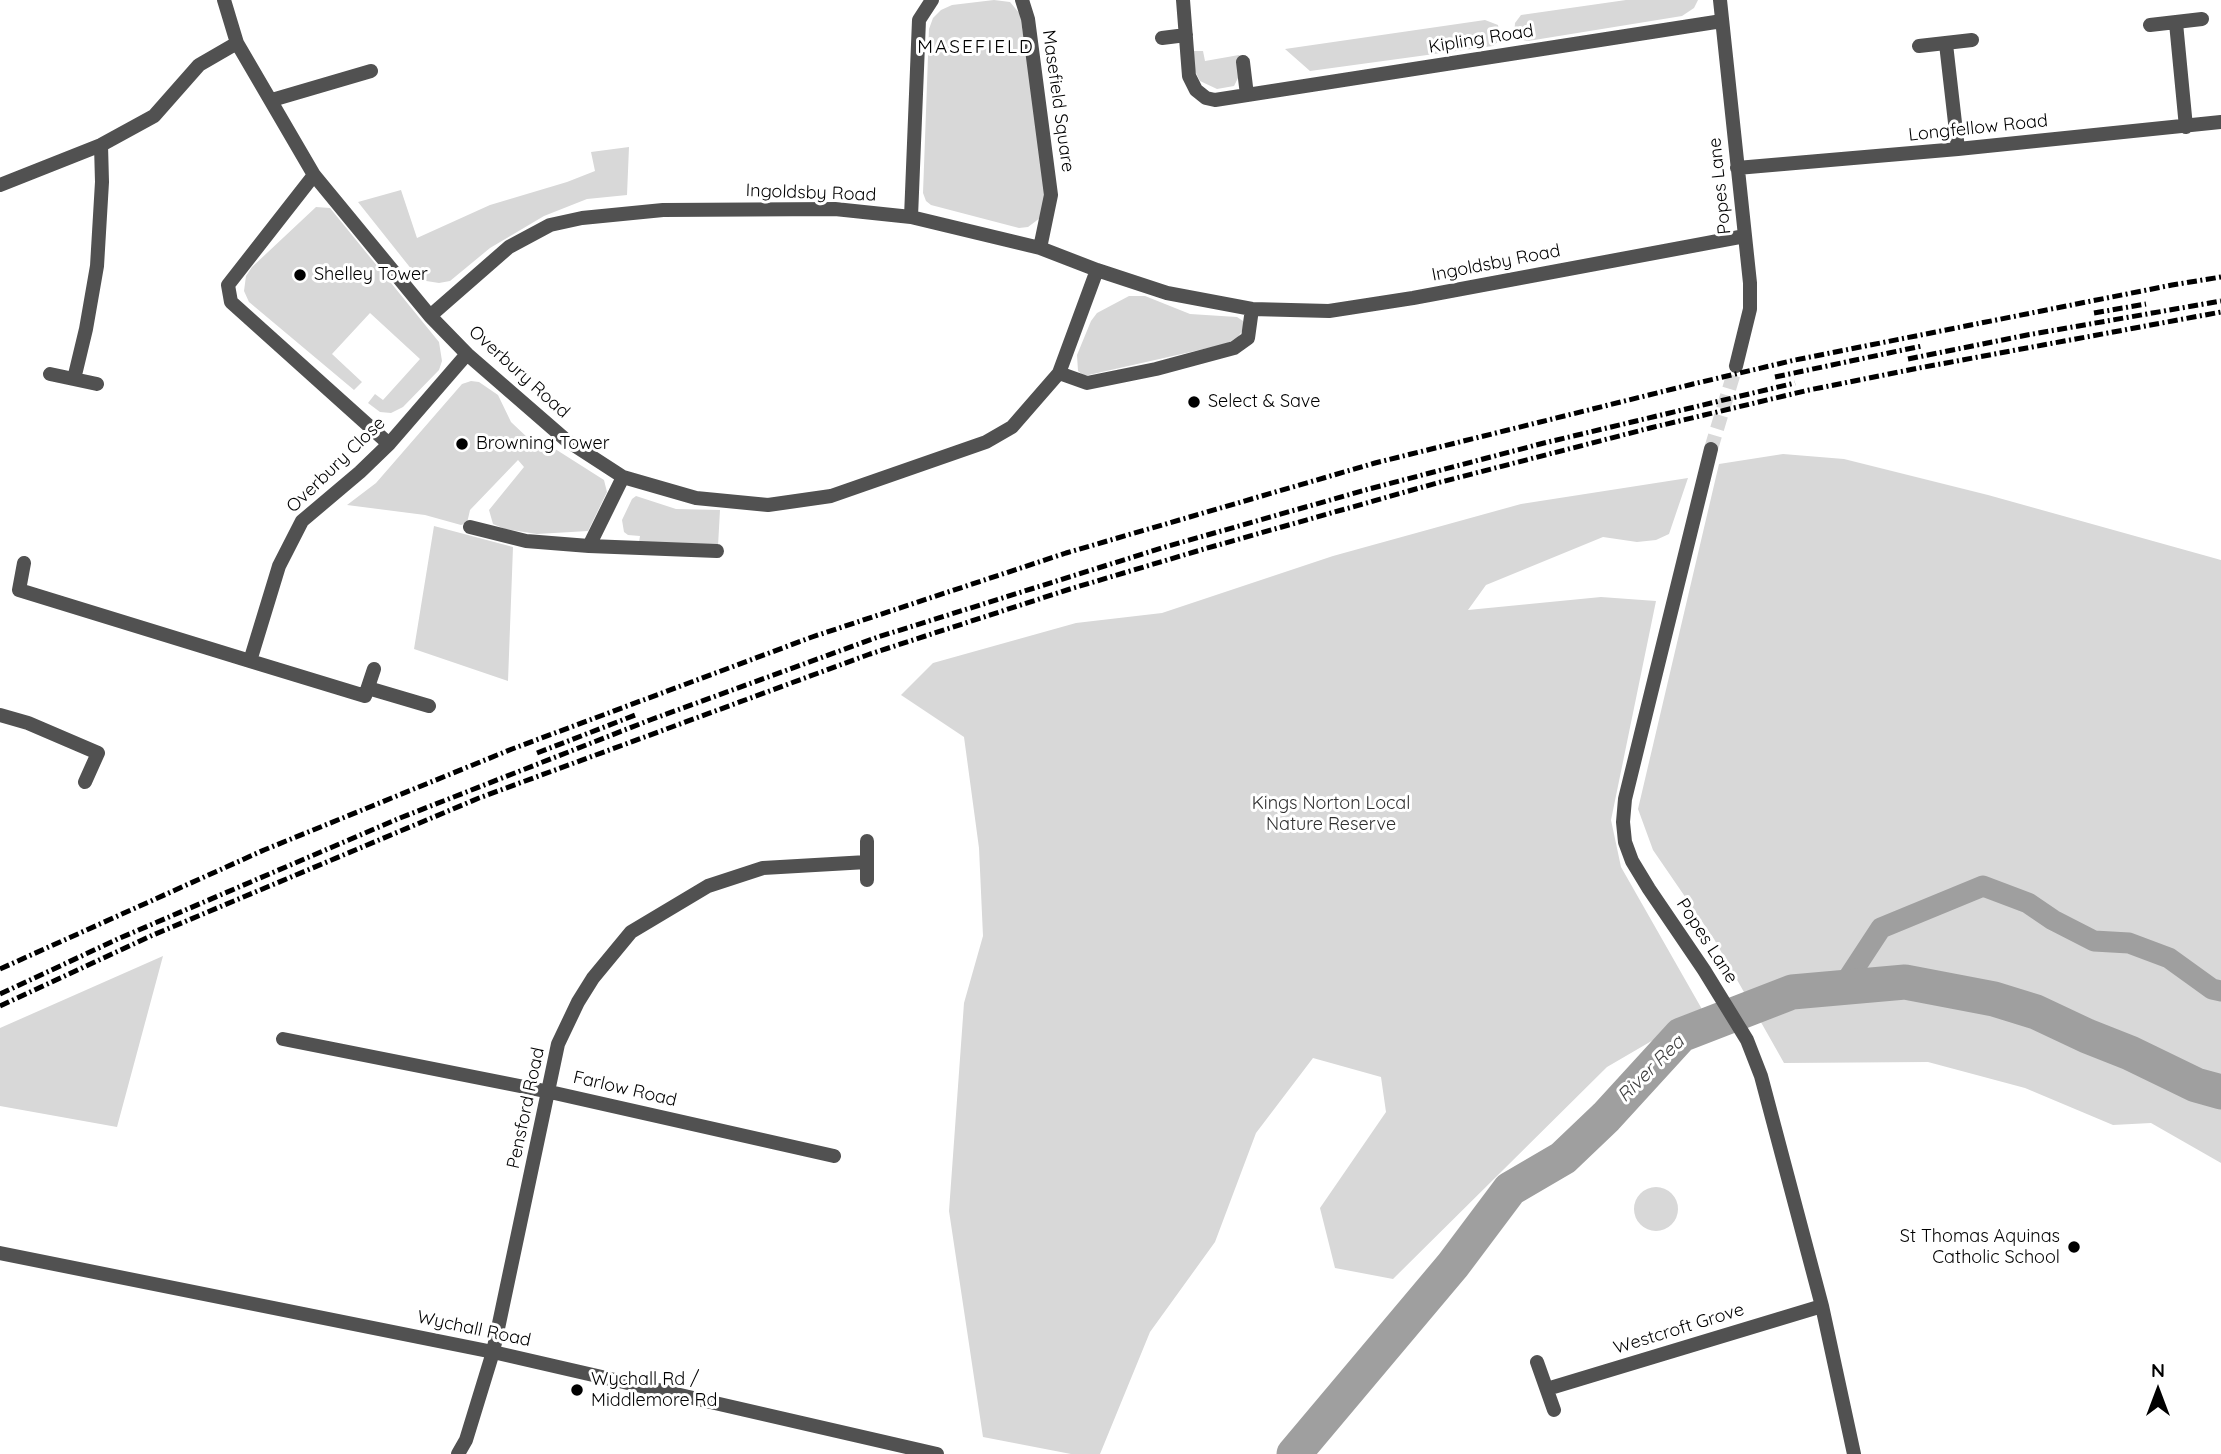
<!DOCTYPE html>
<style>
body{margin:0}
#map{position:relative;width:2221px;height:1454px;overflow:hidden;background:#fff;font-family:Quicksand,sans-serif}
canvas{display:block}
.north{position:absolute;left:2123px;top:1356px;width:70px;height:70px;-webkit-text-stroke:5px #fff;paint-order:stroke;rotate:0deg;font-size:19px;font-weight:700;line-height:28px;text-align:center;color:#000}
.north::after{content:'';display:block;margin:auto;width:24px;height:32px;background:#000;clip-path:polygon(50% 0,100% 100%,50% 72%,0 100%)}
</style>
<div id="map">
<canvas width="2221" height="1454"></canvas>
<div class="north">N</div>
</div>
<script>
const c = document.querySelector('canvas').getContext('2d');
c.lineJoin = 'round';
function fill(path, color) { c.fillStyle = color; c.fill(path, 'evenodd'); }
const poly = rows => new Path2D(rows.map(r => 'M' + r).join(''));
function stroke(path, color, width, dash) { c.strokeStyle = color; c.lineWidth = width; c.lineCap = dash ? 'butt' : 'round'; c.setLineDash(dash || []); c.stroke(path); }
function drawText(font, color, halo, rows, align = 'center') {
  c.font = font + ' Quicksand,sans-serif'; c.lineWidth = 6; c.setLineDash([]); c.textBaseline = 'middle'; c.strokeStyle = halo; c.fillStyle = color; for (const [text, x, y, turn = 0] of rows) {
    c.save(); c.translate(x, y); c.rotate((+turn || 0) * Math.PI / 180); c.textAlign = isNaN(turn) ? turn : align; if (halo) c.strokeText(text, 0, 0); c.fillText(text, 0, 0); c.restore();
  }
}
fill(poly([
 [994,0,1010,2,1020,14,1047,192,1040,218,1028,227,1019,228,931,205,926,201,923,193,929,29,933,18,941,10,952,5],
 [1626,0,1698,0,1694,8,1682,16,1528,41,1517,39,1514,36,1515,23,1521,15],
 [1485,20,1498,25,1500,40,1493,46,1310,71,1285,49],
 [1192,51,1203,51,1205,61,1239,55,1239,76,1234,86,1217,89,1200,81,1195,71],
 [629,147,627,195,587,199,544,216,490,248,450,281,439,283,420,280,358,202,401,190,417,238,490,205,567,182,595,171,591,152],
 [316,207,330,208,439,342,442,361,439,370,403,407,391,413,380,412,368,403,375,394,383,400,420,359,370,313,332,354,362,382,354,390,249,302,244,291,246,276,252,267],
 [1129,296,1145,296,1190,314,1237,317,1243,321,1244,328,1238,337,1226,344,1084,376,1078,371,1077,355,1091,321,1097,313],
 [471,381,479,382,498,395,511,422,529,439,541,440,604,480,607,492,588,531,537,534,505,529,493,524,489,510,524,467,518,460,470,510,467,523,461,525,425,515,347,505,376,483,462,384],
 [1783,454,1844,459,1988,495,2221,560,2221,1163,2151,1123,2113,1125,2025,1088,1928,1062,1784,1063,1714,939,1653,850,1638,809,1719,464],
 [1688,478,1669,534,1656,540,1637,542,1603,537,1486,585,1468,610,1601,597,1656,601,1611,820,1621,867,1703,1011,1607,1067,1393,1279,1335,1268,1320,1208,1386,1112,1381,1077,1313,1058,1256,1133,1215,1242,1150,1332,1100,1454,1071,1454,983,1437,949,1211,964,1003,983,936,979,848,964,737,901,695,933,663,1076,623,1162,613,1333,556,1521,504],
 [636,496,676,509,720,510,718,546,639,542,640,536,628,535,624,532,622,520,632,499],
 [434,526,513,547,508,681,414,649],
 [163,956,117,1127,0,1106,0,1028],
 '1634 1209a22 22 0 1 1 44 0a22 22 0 1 1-44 0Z'
]), '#d8d8d8');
stroke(poly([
 [1841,989,1881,928,1983,886,2028,903,2053,920,2094,941,2129,943,2169,958,2212,989,2221,991]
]), '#9f9f9f', 21);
stroke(poly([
 [1294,1454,1453,1265,1510,1189,1563,1158,1606,1117,1681,1035,1792,992,1905,982,1994,999,2036,1012,2087,1036,2130,1053,2196,1085,2221,1092]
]), '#9f9f9f', 35);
stroke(poly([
 [1711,449,1736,366]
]), '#d9d9d9', 14, [14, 7]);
stroke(poly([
 [224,0,237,43,314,175,430,316,467,354,566,440,623,477,696,498,768,505,831,496,986,442,1012,427,1059,373,1097,270],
 [1022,0,1028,19,1051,195,1040,248],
 [1183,0,1189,76,1196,90,1206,98,1215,100,1247,95,1243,62],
 [1720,0,1750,283,1750,309,1736,366],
 [2176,23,2186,127],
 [2150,25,2202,19],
 [1162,38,1186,35],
 [1946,44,1958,149],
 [1919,46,1972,40],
 [1247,95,1722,21],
 [272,100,371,71],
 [1737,168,1958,149,2221,122],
 [314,175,228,285,231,302,389,444],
 [0,185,101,145,154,116,199,65,237,43],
 [911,217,919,20,932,0],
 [430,316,509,247,550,225,582,218,663,210,835,209,911,217,1040,248,1097,270,1167,293,1252,309,1329,311,1413,298,1745,236],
 [1059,373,1087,383,1156,369,1234,348,1248,338,1252,309],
 [50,374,97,384],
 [74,379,86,329,97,266,102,182,101,145],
 [1711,449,1625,799,1623,822,1625,842,1632,861,1649,889,1704,970,1747,1040,1761,1076,1822,1306,1854,1454],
 [470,527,526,541,589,546,717,551],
 [589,546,623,477],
 [24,563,19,590,250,661,365,696,374,669],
 [250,661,279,566,302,521,360,472,389,444,467,354],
 [368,688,429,706],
 [0,715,28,723,98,753,85,782],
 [867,841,867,880],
 [283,1039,550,1092,834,1156],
 [0,1253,493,1352,937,1454],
 [1537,1362,1554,1410],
 [1547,1389,1822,1306],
 [458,1454,466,1440,493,1352,558,1044,578,1002,593,978,631,932,708,886,763,868,867,862]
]), '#515151', 14);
stroke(poly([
 [2094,313,2146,304],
 [1908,359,2027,335,2221,301],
 [1775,377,1922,346],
 [537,753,638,714],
 [0,969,264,850,512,749,812,637,1066,553,1375,463,1693,384,1795,360,2172,285,2221,277],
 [0,994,120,938,400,818,650,720,878,637,1165,547,1369,489,1544,443,1795,383],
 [0,1006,153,935,479,798,870,654,1070,589,1204,549,1437,483,1650,428,1809,390,1919,368,2221,312]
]), '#000', 5, [10, 3.5, 2, 3.5]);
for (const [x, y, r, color] of [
 [300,275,7,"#000"],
 [1194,402,7,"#000"],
 [462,444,7,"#000"],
 [2074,1247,7,"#000"],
 [577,1390,7,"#000"]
]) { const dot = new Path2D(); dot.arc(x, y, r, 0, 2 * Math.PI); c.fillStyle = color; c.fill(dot); stroke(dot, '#fff', 2.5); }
drawText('18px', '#000', '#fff', [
 ["Kipling Road",1481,39,-9],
 ["Masefield Square",1058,101,82],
 ["Longfellow Road",1978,128,-6],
 ["Popes Lane",1720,186,-96],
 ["Ingoldsby Road",811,193,2],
 ["Ingoldsby Road",1496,263,-11],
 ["Overbury Road",519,372,42],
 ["Overbury Close",336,465,-44],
 ["Popes Lane",1707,941,57],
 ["Farlow Road",625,1089,13],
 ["Pensford Road",526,1108,-78],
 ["Wychall Road",474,1329,12],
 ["Westcroft Grove",1679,1329,-17]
]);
drawText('18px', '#000', '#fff', [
 ["Shelley Tower",314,275],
 ["Select & Save",1208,402],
 ["Browning Tower",476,444],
 ["St Thomas Aquinas",2060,1237,"right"],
 ["Catholic School",2060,1258,"right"],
 ["Wychall Rd /",591,1380],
 ["Middlemore Rd",591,1401]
], 'left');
drawText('18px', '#2f2f2f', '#fff', [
 ["Kings Norton Local",1331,804],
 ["Nature Reserve",1331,825]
]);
c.letterSpacing = '2px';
drawText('19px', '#000', '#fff', [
 ["MASEFIELD",976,47]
]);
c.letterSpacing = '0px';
drawText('italic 19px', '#404040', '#fff', [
 ["River Rea",1651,1069,-45]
]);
</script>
